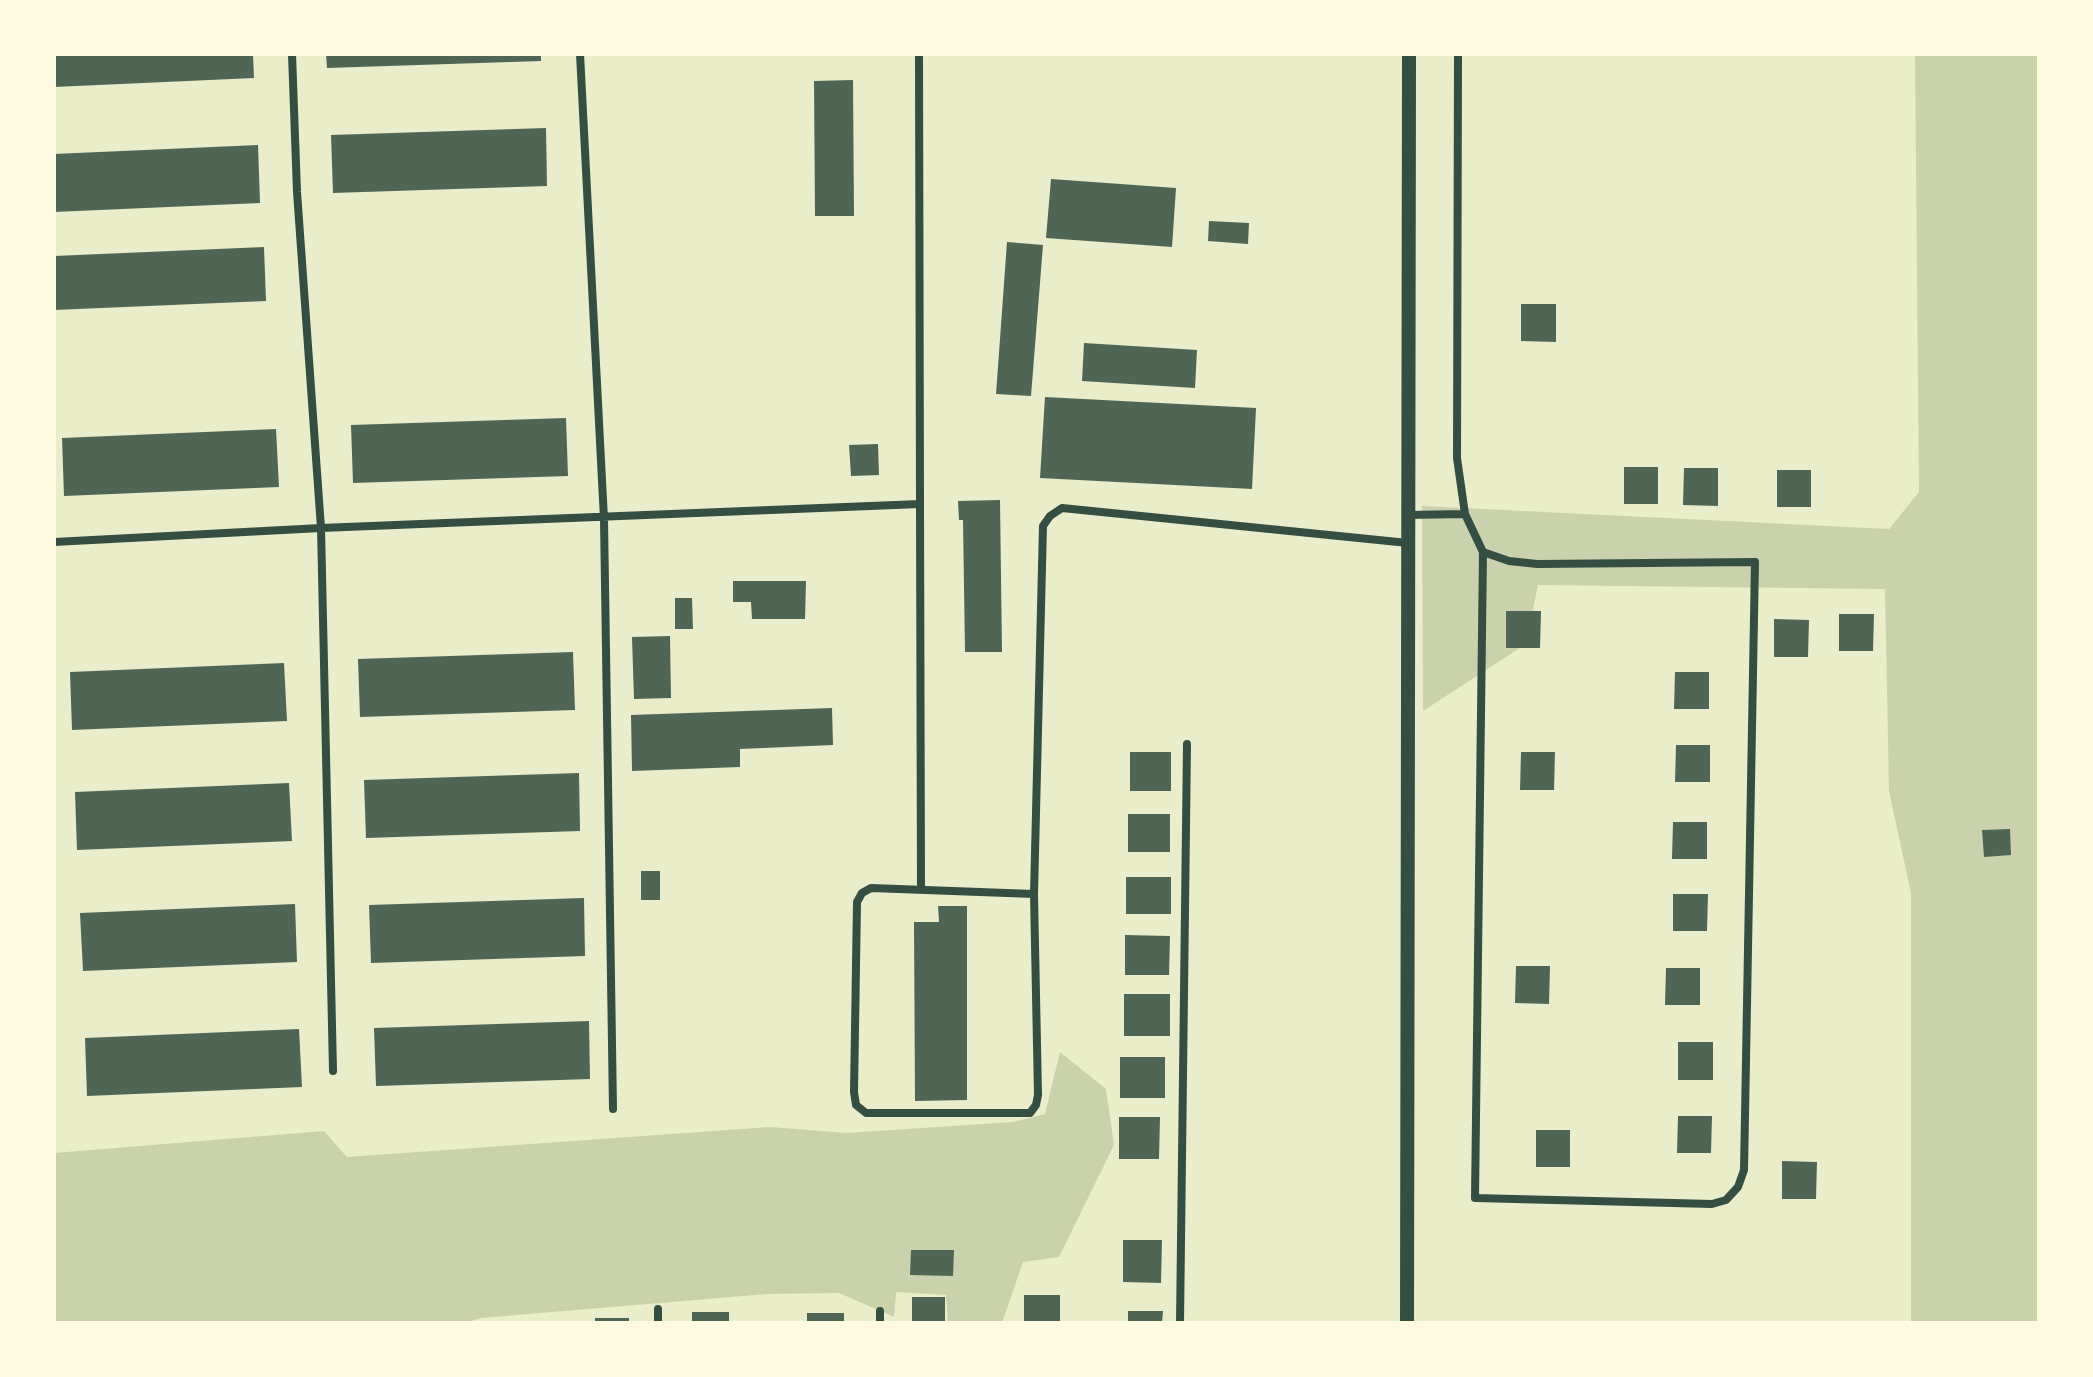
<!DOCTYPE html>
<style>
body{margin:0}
#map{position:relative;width:2093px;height:1377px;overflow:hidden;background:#e9edc9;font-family:"PT Sans",sans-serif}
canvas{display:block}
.frame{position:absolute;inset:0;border:56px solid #fefae0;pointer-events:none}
</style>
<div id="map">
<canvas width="2093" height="1377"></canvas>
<div class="frame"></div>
</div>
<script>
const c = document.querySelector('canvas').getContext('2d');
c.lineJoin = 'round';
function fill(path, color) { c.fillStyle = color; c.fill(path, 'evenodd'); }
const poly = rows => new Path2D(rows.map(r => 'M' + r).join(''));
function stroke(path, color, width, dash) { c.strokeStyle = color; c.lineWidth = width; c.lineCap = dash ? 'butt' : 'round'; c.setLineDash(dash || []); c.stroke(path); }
fill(poly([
 [1915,54,2039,54,2039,1323,1911,1323,1911,893,1889,791,1885,589,1538,585,1526,644,1423,711,1422,506,1889,529,1919,492],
 [1060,1052,1106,1089,1114,1145,1059,1257,1023,1262,1002,1323,948,1323,946,1295,896,1292,894,1317,839,1293,767,1294,481,1318,465,1323,54,1323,54,1153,324,1131,347,1157,770,1127,846,1133,1013,1122,1045,1114]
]), '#cad2ad');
fill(poly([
 [54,54,253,54,254,78,54,87],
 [326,54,541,54,541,61,327,68],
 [853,80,854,216,815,216,814,81],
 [546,128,547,186,333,193,331,135],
 [258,145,260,203,54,212,54,154],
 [1051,179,1176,188,1172,247,1046,238],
 [1209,221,1249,223,1248,244,1208,241],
 [1007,242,1043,245,1031,396,996,394],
 [264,247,266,301,54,310,54,256],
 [1521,304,1556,304,1556,342,1521,341],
 [1084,343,1197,350,1195,388,1082,381],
 [1045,397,1256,408,1252,489,1040,478],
 [566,418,568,476,353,483,351,425],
 [276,429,279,487,64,496,62,438],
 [878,444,879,475,851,476,849,445],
 [1624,467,1658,467,1658,504,1624,504],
 [1684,468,1718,468,1718,506,1683,505],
 [1777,470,1811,470,1811,507,1777,507],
 [1000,500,1002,652,965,652,963,520,959,520,958,501],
 [733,581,806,581,805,619,752,619,751,602,733,602],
 [675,598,692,598,693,629,675,629],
 [1506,611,1541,611,1540,648,1506,648],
 [1839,614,1874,614,1873,651,1839,651],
 [1774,619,1809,620,1808,657,1774,657],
 [670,636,671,698,634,699,632,637],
 [573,652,575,710,360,717,358,659],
 [284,663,287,721,72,730,70,672],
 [1675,672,1709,672,1709,709,1674,709],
 [832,708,833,745,740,749,740,767,632,771,631,715],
 [1676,745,1710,745,1710,782,1675,782],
 [1130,752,1171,752,1171,791,1130,791],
 [1521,752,1555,752,1554,790,1520,790],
 [579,773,580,831,366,838,364,780],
 [289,783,292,841,77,850,75,792],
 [1128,814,1170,814,1170,852,1128,852],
 [1673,822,1707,822,1707,859,1672,859],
 [2010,829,2011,855,1984,857,1982,830],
 [641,871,660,871,660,900,641,900],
 [1126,877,1171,877,1171,914,1126,914],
 [1673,894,1708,894,1707,931,1673,931],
 [584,898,585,956,371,963,369,905],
 [295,904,297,962,83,971,80,913],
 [938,906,967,906,967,1100,915,1101,914,922,939,922],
 [1125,935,1170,936,1169,975,1125,975],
 [1516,966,1550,966,1549,1004,1515,1003],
 [1666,968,1700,968,1700,1005,1665,1005],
 [1124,994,1170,994,1170,1036,1124,1036],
 [589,1021,590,1079,376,1086,374,1028],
 [299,1029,302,1087,87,1096,85,1038],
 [1678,1042,1713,1042,1713,1080,1678,1080],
 [1120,1057,1165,1057,1165,1098,1120,1098],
 [1678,1116,1712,1116,1711,1153,1677,1153],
 [1119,1117,1160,1117,1159,1159,1119,1159],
 [1536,1130,1570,1130,1570,1167,1536,1167],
 [1782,1161,1817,1162,1816,1199,1782,1199],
 [1123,1240,1162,1240,1161,1283,1123,1282],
 [911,1250,954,1250,953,1276,910,1275],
 [1024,1295,1060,1295,1060,1323,1024,1323],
 [912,1297,945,1297,945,1323,912,1323],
 [1128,1311,1163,1311,1162,1323,1128,1323],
 [692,1312,729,1312,729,1323,692,1323],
 [807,1313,844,1313,844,1323,807,1323],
 [595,1318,629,1318,629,1323,595,1323]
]), '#4f6655');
stroke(poly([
 [292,54,297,192,321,528,333,1071],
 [580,54,604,519,613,1109],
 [1458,54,1457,458,1465,514,1483,552,1475,1198,1712,1204,1726,1200,1738,1187,1744,1170,1755,562,1537,564,1509,561,1483,552],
 [920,504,921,890],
 [1408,515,1465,514],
 [54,542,321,528,920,504,919,54],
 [1034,894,871,888,862,893,857,902,854,1092,856,1105,866,1113,1030,1113,1036,1105,1038,1095,1034,894,1043,526,1050,516,1062,508,1408,543],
 [658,1323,658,1309],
 [880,1323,880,1311],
 [1180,1323,1187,744]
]), '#344e41', 8);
stroke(poly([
 [1407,1323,1409,54]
]), '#344e41', 14);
</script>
